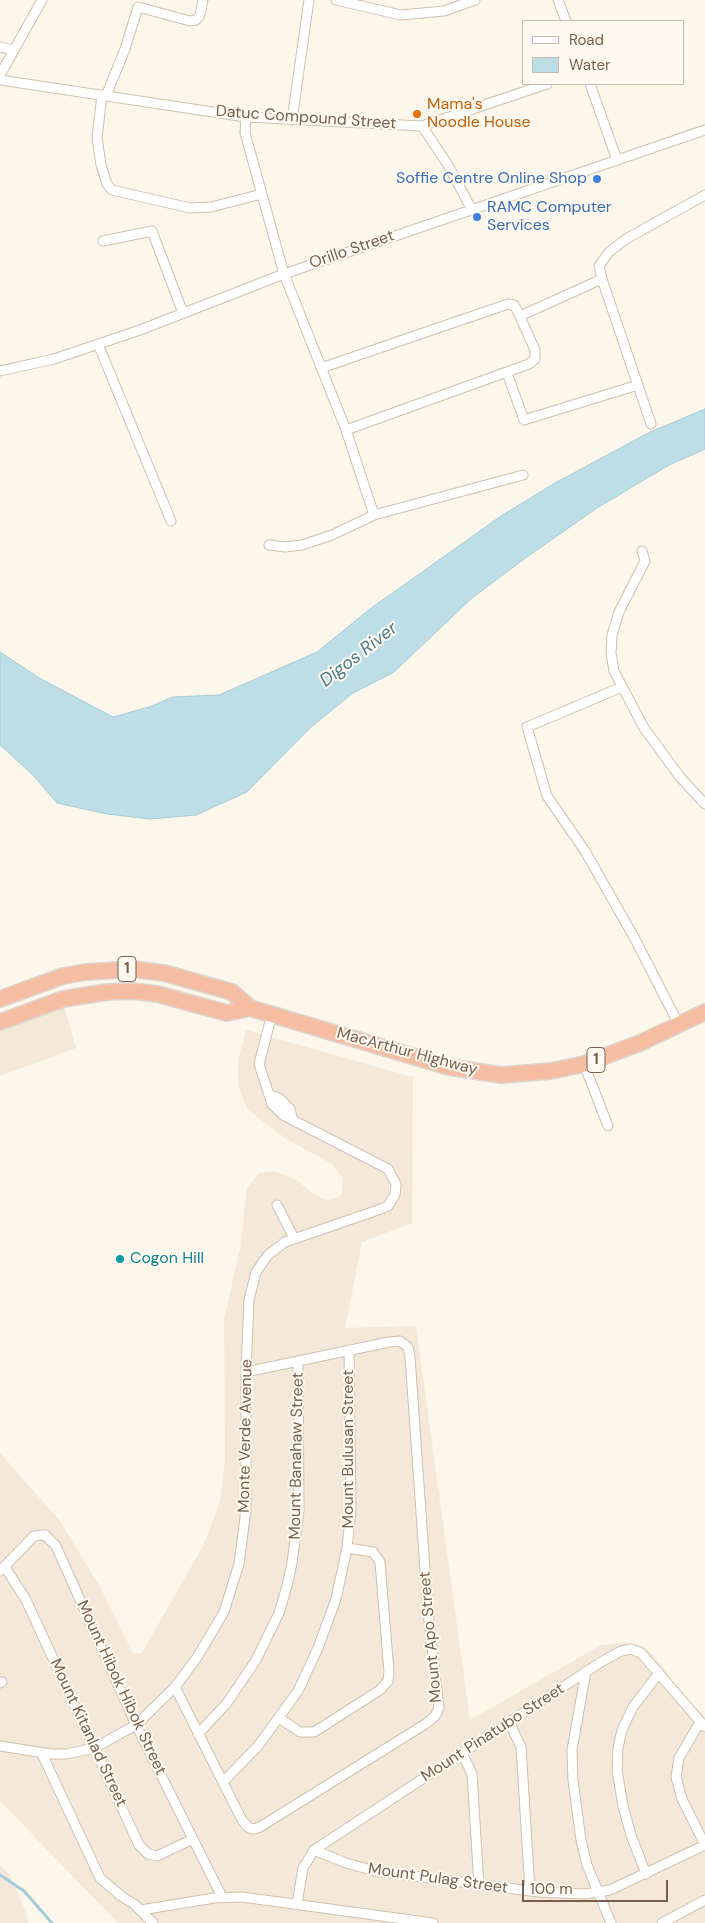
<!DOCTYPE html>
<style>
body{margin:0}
#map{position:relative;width:705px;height:1923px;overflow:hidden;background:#fcf7ea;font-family:"DM Sans",sans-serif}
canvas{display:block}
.legend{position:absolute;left:522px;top:20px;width:162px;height:65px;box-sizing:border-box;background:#fffaf1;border:1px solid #c9bcaf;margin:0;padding:6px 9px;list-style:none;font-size:15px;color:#785f4d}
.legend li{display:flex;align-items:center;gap:10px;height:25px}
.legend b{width:25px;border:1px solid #c9bcaf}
.scale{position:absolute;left:522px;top:1880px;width:146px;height:22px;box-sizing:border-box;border:2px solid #785f4d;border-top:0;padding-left:6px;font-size:15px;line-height:18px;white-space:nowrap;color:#785f4d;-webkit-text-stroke:4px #fffaf1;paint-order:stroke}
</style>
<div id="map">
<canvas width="705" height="1923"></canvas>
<ul class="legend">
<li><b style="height:6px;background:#fff"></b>Road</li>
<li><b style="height:14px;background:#bedee7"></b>Water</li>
</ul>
<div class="scale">100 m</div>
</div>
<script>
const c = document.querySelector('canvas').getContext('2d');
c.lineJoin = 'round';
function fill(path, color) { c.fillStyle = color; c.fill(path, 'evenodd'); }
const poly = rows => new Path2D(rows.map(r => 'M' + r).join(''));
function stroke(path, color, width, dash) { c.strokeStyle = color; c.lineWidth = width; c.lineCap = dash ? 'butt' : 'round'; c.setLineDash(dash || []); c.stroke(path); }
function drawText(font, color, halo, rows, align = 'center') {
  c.font = font + ' "DM Sans",sans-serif'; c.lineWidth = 4; c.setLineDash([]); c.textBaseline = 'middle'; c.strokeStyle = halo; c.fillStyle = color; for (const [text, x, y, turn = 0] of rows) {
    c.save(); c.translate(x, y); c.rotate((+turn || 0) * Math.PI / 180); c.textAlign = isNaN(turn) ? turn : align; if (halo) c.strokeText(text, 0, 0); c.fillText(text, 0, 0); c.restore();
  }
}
fill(poly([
 [63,1002,76,1048,0,1076,0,1025],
 [246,1030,413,1077,412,1223,362,1242,345,1328,416,1326,470,1720,601,1645,625,1642,644,1646,657,1659,687,1700,705,1718,705,1923,118,1923,0,1801,0,1453,60,1521,99,1585,133,1653,142,1653,203,1546,220,1502,225,1460,224,1320,240,1248,247,1188,259,1173,275,1171,297,1180,312,1193,328,1201,341,1195,343,1179,332,1164,286,1139,247,1109,238,1085,238,1060],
 [0,1865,10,1875,26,1913,28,1923,0,1923]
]), '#f4e9d9');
const water = poly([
 [705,409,705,449,669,465,597,508,524,559,472,598,394,672,353,693,311,727,247,792,196,815,150,819,107,814,57,803,32,774,0,745,0,652,41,679,113,717,149,707,173,697,219,695,317,652,370,609,501,516,555,483,650,432,705,409]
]);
fill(water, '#bedee7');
stroke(water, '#a4ccd8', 1);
stroke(poly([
 [0,1875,24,1891,52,1923]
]), '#a4ccd8', 3);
const street = poly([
 [336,0,401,15,444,11,475,0],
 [558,0,566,21],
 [0,47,13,50],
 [0,75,42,0],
 [0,80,246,117,422,126,547,84],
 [590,84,617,160],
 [102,95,97,138,101,165,107,184,112,190,190,208,211,207,262,194],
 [106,96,125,49,138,7,190,21,196,20,200,15,203,0],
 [246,117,245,133,284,274,346,430,374,515],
 [292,120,309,0],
 [422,126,448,165,472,210],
 [103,241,152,231,183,313],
 [520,316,602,279],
 [98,344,171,521],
 [321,368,508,304,514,305,517,310,535,350,535,359,529,364,346,430],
 [0,371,54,359,140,330,284,274,705,130],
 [507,373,524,420,638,385],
 [651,424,602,279,599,266,609,252,626,239,705,195],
 [269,545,285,547,302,545,332,535,374,515,523,475],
 [642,551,645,561,619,612,612,635,611,653,614,671,644,728,680,777,705,804],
 [622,687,527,727,547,796,585,851,635,939,679,1025],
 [584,1064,608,1126],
 [270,1095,279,1098,290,1109,292,1117],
 [277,1205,294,1238],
 [5,1567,26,1600,139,1845,148,1854,157,1856,193,1839],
 [0,1571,34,1536,45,1535,56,1546,136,1725,222,1897],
 [586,1671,572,1750,573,1780,581,1840,587,1865,611,1923],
 [0,1683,2,1682],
 [175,1687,242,1820,249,1828,254,1829,260,1827,427,1723,435,1716,439,1708,428,1612,410,1357,408,1347,400,1341,389,1342,246,1372],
 [279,1718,300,1732,314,1732,380,1690,388,1681,389,1672,380,1562,373,1552,347,1548],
 [509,1722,521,1747,530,1891],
 [700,1722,679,1758,676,1777,682,1799,705,1845],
 [198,1734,227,1703,256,1660,279,1613,287,1586,292,1563,299,1511,298,1361],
 [0,1746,51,1754,67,1754,94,1748,136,1725,175,1687,196,1659,224,1612,239,1564,246,1509,246,1372,249,1300,256,1272,268,1255,285,1242,381,1209,388,1206,395,1195,396,1184,388,1169,283,1115,272,1104,259,1064,272,1014],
 [462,1753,472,1774,479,1885],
 [42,1754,100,1878,121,1896,134,1904,153,1923],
 [223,1782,258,1746,298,1691,318,1648,336,1599,347,1548,351,1510,349,1350],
 [314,1850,346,1863,375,1871,538,1892,585,1894,610,1890,705,1845],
 [646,1874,631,1835,623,1806,617,1770,618,1748,622,1730,633,1707,659,1673],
 [297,1904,303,1868,314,1850,601,1662,621,1651,631,1649,641,1653,705,1727],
 [141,1910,214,1898,242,1897,433,1923],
 [662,1923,705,1900]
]);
const highway = poly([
 [0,999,63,976,86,972,133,969,164,973,232,992,250,1008,449,1067,501,1075,551,1071,584,1064,640,1043,705,1012],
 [0,1022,63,999,107,992,132,991,157,994,227,1013,250,1008]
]);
stroke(street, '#cfc0af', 11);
stroke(highway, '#dcd5d1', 18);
stroke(street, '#fff', 9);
stroke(highway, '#f5bea3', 15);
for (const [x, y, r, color] of [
 [417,114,5,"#e8710a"],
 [597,179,5,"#3f7fe0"],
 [477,217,5,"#3f7fe0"],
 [120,1259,5,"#0f9aa8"]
]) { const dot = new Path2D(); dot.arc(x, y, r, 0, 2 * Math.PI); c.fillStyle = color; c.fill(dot); stroke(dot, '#fffaf1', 2); }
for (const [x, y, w] of [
 [127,969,18],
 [596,1060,18]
]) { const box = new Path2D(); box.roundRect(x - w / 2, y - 12.5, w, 25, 4); c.fillStyle = '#fffaf1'; c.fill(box); stroke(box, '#785f4d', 1); }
drawText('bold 15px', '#785f4d', null, [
 ["1",127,969],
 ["1",596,1060]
]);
drawText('16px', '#c56008', '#fffaf1', [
 ["Mama's",427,105],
 ["Noodle House",427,123]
], 'left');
drawText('16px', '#785f4d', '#fffaf1', [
 ["Datuc Compound Street",306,118,4],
 ["Orillo Street",352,250,-19],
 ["MacArthur Highway",407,1052,15],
 ["Monte Verde Avenue",246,1436,-89],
 ["Mount Bulusan Street",349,1449,-90],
 ["Mount Banahaw Street",297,1456,-89],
 ["Mount Apo Street",431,1637,-95],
 ["Mount Hibok Hibok Street",121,1688,65],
 ["Mount Kitanlad Street",88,1733,65],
 ["Mount Pinatubo Street",493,1733,-33],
 ["Mount Pulag Street",438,1879,8]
]);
drawText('16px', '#366cbe', '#fffaf1', [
 ["Soffie Centre Online Shop",587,179],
 ["RAMC Computer",487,208,"left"],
 ["Services",487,226,"left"]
], 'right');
drawText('16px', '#0d838f', '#fffaf1', [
 ["Cogon Hill",130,1259]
], 'left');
drawText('italic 18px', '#477a8b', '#fffaf1', [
 ["Digos River",359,655,-38]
]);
</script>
